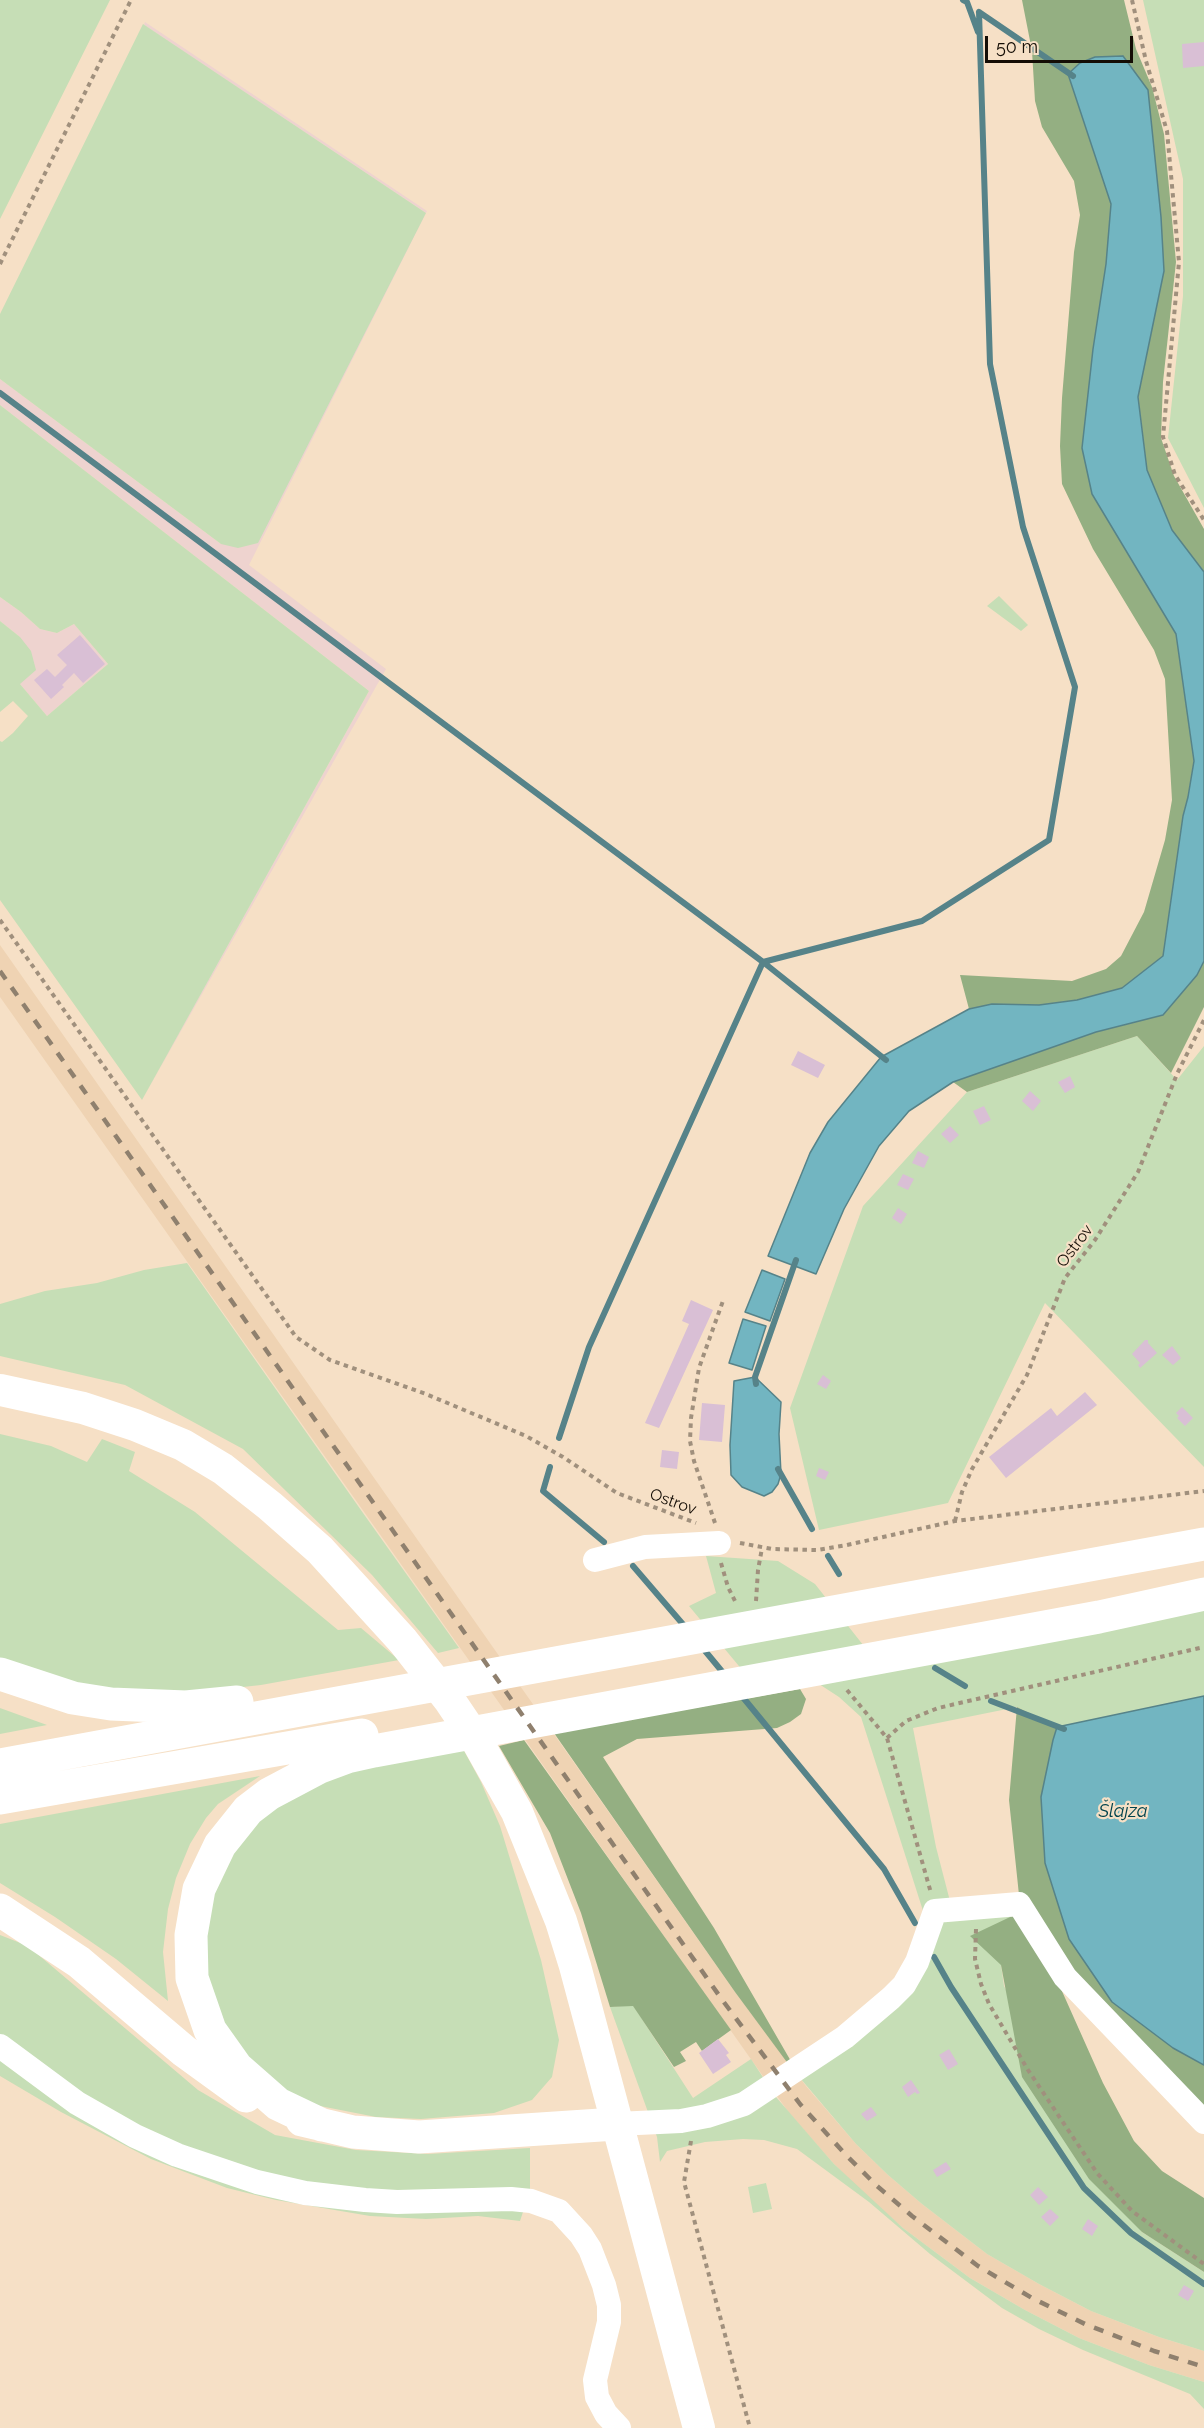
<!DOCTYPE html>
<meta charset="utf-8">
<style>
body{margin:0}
#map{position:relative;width:1204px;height:2428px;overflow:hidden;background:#f6e0c6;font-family:Raleway,sans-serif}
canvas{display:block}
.scale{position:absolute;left:985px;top:36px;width:148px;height:27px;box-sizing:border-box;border:3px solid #140d05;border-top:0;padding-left:8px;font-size:18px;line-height:21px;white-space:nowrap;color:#140d05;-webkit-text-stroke:4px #f6e0c6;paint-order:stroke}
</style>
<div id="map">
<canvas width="1204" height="2428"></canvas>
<div class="scale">50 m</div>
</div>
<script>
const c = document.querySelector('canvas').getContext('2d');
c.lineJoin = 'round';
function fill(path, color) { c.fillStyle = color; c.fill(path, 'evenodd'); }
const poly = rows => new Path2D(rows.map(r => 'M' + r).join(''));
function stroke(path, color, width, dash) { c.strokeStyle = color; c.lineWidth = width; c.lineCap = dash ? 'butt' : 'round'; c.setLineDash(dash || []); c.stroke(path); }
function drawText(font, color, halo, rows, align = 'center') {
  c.font = font + ' Raleway,sans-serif'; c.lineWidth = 4.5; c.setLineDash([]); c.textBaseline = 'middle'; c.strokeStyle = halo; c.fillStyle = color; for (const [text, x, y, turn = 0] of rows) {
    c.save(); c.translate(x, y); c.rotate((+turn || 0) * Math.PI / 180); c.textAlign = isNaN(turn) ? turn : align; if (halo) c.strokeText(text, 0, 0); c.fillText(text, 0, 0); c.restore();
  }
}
fill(poly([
 [0,945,735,1992,806,2086,856,2144,888,2175,922,2204,987,2254,1039,2284,1091,2311,1159,2337,1204,2351,1204,2382,1149,2365,1079,2338,1025,2310,970,2278,903,2228,867,2197,834,2164,789,2113,0,997]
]), '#efd3b3');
fill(poly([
 [145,22,427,211,249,565,386,669,142,1100,369,691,0,405,0,379,221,544,426,213,144,25],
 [0,597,21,612,40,629,57,633,74,624,108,664,47,716,20,684,20,637,0,621]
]), '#eed3cf');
fill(poly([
 [0,0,110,0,0,219],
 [1143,0,1204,0,1204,508,1168,438,1183,296,1183,179],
 [143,24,426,213,258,543,238,548,221,544,0,379,0,314],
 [0,405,369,691,142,1100,0,900,0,741,2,742,13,733,28,716,13,701,0,712,0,621,20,637,31,651,36,670,20,684,47,716,108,664,74,624,57,633,40,629,21,612,0,597],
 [999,596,1028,625,1021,631,987,606],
 [1137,1036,1177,1080,1204,1046,1204,1467,1045,1303,948,1503,819,1530,790,1408,863,1206,967,1092],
 [187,1263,363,1513,459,1648,438,1653,372,1575,243,1449,125,1385,0,1356,0,1304,45,1291,97,1283,144,1270],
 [0,1434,51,1446,87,1462,102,1439,135,1452,129,1471,195,1512,338,1630,361,1628,399,1660,261,1685,160,1696,73,1684,0,1658],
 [706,1556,778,1561,815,1584,882,1669,1204,1610,1204,1696,1057,1727,1017,1707,913,1728,936,1847,951,1905,1015,1898,1001,1965,1004,1986,1142,2232,1204,2272,1204,2351,1159,2337,1091,2311,1039,2284,987,2254,922,2204,888,2175,856,2144,789,2065,845,2026,897,1979,925,1917,861,1717,839,1697,819,1684,763,1695,689,1606,716,1593],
 [0,1708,47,1725,0,1734],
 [462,1747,481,1782,500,1826,541,1960,559,2040,552,2077,532,2100,494,2113,421,2119,376,2117,315,2105,273,2085,248,2066,207,1997,201,1927,222,1858,274,1804,344,1770],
 [260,1776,218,1804,206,1818,190,1844,176,1878,168,1909,163,1952,168,2001,116,1959,55,1917,0,1883,0,1824],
 [0,1935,28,1946,198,2090,275,2135,356,2150,428,2154,530,2148,530,2191,520,2221,478,2216,426,2219,370,2216,276,2200,227,2188,151,2159,61,2112,0,2076],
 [633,2005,693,2098,751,2059,776,2097,834,2164,903,2228,970,2278,1025,2310,1079,2338,1149,2365,1204,2382,1204,2409,1190,2394,1083,2350,1039,2329,1002,2308,930,2254,869,2202,797,2149,764,2140,743,2139,705,2142,667,2151,660,2162,657,2137,610,2007],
 [766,2183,772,2209,753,2213,748,2187]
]), '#c6deb6');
fill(poly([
 [1022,0,1124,0,1136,49,1152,87,1164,134,1176,262,1163,382,1161,438,1174,476,1204,529,1204,572,1172,530,1147,470,1138,397,1164,271,1068,74,1111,203,1092,494,1176,634,1194,761,1188,797,1183,816,1163,956,1122,988,1077,1000,1039,1005,992,1004,969,1009,960,975,1072,981,1106,969,1121,956,1144,912,1165,840,1172,800,1165,679,1154,650,1093,549,1062,484,1060,446,1062,398,1074,252,1080,215,1074,181,1042,127,1035,101,1032,51],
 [1204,961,1204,1007,1171,1073,1137,1036,967,1092,953,1082,1096,1032,1163,1015,1197,975],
 [800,1689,806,1699,801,1714,790,1722,777,1728,637,1739,603,1757,714,1928,792,2063,789,2065,735,1992,554,1733],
 [1017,1707,1057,1727,1053,1740,1173,2048,1204,2065,1204,2127,1057,1980,1103,2083,1134,2141,1162,2171,1204,2198,1204,2272,1142,2232,1089,2179,1022,2077,1001,1965,970,1936,1027,1909,1019,1895,1009,1800],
 [524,1740,731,2030,702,2051,696,2042,680,2052,686,2061,674,2067,633,2006,610,2007,581,1913,550,1833,499,1746]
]), '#94af82');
const water = poly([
 [1123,56,1148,90,1161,217,1164,271,1138,397,1147,470,1172,530,1204,572,1204,961,1197,975,1163,1015,1096,1032,953,1082,909,1111,879,1146,844,1209,816,1274,768,1256,810,1153,828,1122,881,1057,969,1009,992,1004,1039,1005,1077,1000,1122,988,1163,956,1183,816,1188,797,1194,761,1176,634,1092,494,1082,448,1093,349,1106,264,1111,204,1068,74,1080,63,1095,57,1123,56],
 [762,1270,785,1279,770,1321,745,1312,762,1270],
 [743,1319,766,1326,752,1370,729,1363,743,1319],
 [755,1377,781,1402,779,1434,781,1474,778,1484,772,1492,764,1496,742,1487,731,1475,730,1445,734,1381,755,1377],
 [1204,1696,1204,2065,1173,2048,1112,2002,1069,1939,1045,1863,1041,1797,1053,1740,1057,1727,1204,1696]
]);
fill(water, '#72b5c1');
stroke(water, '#568389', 1.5);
stroke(poly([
 [963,0,967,2,978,32],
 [979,12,1073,76],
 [0,393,763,962,886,1060],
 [756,1384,755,1377,796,1260],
 [559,1438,589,1347,763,962,922,921,1049,840,1075,687,1023,527,990,364,979,12],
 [550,1467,543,1491,604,1542],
 [778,1469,812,1529],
 [828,1556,839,1574],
 [633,1566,687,1629],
 [701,1646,725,1675],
 [935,1668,965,1686],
 [741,1695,884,1869,915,1923],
 [991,1701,1064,1729],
 [934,1957,951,1987,1084,2188,1131,2233,1204,2284]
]), '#568389', 6);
fill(poly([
 [1204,42,1204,66,1183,68,1182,44],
 [80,635,105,664,83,683,74,673,62,685,64,687,51,699,34,680,47,669,55,677,67,665,57,655],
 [798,1051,825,1065,818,1078,791,1065],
 [1070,1076,1075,1087,1065,1093,1058,1082],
 [1030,1091,1041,1101,1033,1111,1022,1101],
 [984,1106,991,1120,980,1125,973,1111],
 [950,1126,959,1135,950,1143,941,1134],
 [918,1151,929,1157,924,1168,912,1163],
 [903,1174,914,1179,908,1190,897,1185],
 [898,1208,907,1214,901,1224,892,1218],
 [691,1300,713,1310,659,1428,645,1423,689,1324,682,1321],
 [1145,1340,1148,1340,1148,1343,1157,1353,1140,1368,1138,1365,1140,1363,1132,1354],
 [1172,1346,1181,1358,1173,1365,1162,1355],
 [823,1375,831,1381,826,1389,817,1384],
 [1085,1392,1097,1405,1006,1478,989,1457,1051,1408,1057,1416],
 [702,1403,725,1405,722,1442,699,1440],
 [1182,1407,1193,1418,1185,1426,1177,1418,1179,1416,1176,1413],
 [662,1450,679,1452,677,1469,660,1467],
 [819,1468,829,1472,825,1480,816,1476],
 [718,2039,729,2053,726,2055,731,2062,713,2074,699,2053],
 [949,2049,958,2064,948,2070,939,2055],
 [911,2080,920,2093,917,2094,915,2092,908,2097,902,2087],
 [871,2107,877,2115,867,2121,861,2114],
 [946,2162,951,2169,937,2177,933,2170],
 [1038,2187,1048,2197,1039,2205,1030,2195],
 [1050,2209,1059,2217,1050,2226,1041,2217],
 [1088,2219,1098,2226,1092,2236,1082,2229],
 [1184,2285,1194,2291,1188,2301,1178,2295]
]), '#d9bfd5');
stroke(poly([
 [1132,0,1146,61,1167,131,1179,262,1163,437,1175,475,1204,520],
 [0,264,131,0],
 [0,920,296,1337,330,1360,426,1394,526,1436,563,1457,617,1493,696,1523],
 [955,1521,962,1492,972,1469,1027,1375,1065,1278,1095,1240,1138,1172,1177,1074,1204,1020],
 [715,1523,694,1461,690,1441,691,1418,699,1368,724,1298],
 [740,1543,772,1549,817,1550,847,1545,955,1521,1204,1491],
 [721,1563,728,1587,736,1603],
 [756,1601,758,1570,762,1548],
 [847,1690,887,1738,931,1893],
 [887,1738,906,1721,938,1708,1204,1647],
 [976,1929,975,1959,981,1984,989,2004,1028,2070,1097,2173,1132,2211,1204,2264],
 [691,2141,684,2182,750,2428]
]), '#a0907d', 4, [4.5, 4.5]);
stroke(poly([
 [595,1560,645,1547,719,1543],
 [0,2046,77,2103,135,2136,177,2155,257,2182,305,2193,365,2200,397,2202,511,2199,531,2201,559,2211,581,2235,590,2249,604,2285,609,2305,609,2322,595,2380,597,2397,606,2414,619,2428],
 [616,2124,681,2121,707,2116,744,2104,845,2037,891,1998,904,1985,917,1962,935,1911,1019,1904,1065,1977,1204,2122]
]), '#fff', 24);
stroke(poly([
 [0,1390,83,1408,135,1425,183,1445,223,1469,270,1506,320,1550,403,1641,450,1701,477,1741,517,1812,561,1921,575,1966,699,2428]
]), '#fff', 32);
stroke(poly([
 [0,1674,73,1698,111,1704,186,1707,237,1702],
 [0,1765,1204,1544],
 [0,1798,362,1735],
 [0,1910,79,1962,184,2051,246,2096],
 [302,2120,353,2132,419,2137,616,2124],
 [322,2125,278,2104,237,2068,210,2030,192,1978,191,1935,199,1889,220,1845,248,1810,269,1794,320,1767,347,1757,374,1751,1099,1617,1204,1594]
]), '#fff', 33);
stroke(poly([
 [0,971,723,2001,800,2104,845,2154,877,2186,912,2216,978,2266,1032,2298,1085,2324,1154,2351,1204,2367]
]), '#8f806e', 4.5, [10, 10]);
drawText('16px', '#140d05', '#f6e0c6', [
 ["Ostrov",1075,1246,-53],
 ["Ostrov",673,1502,20]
]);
drawText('italic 18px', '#02434d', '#f6e0c6', [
 ["Šlajza",1123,1812]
]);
</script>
